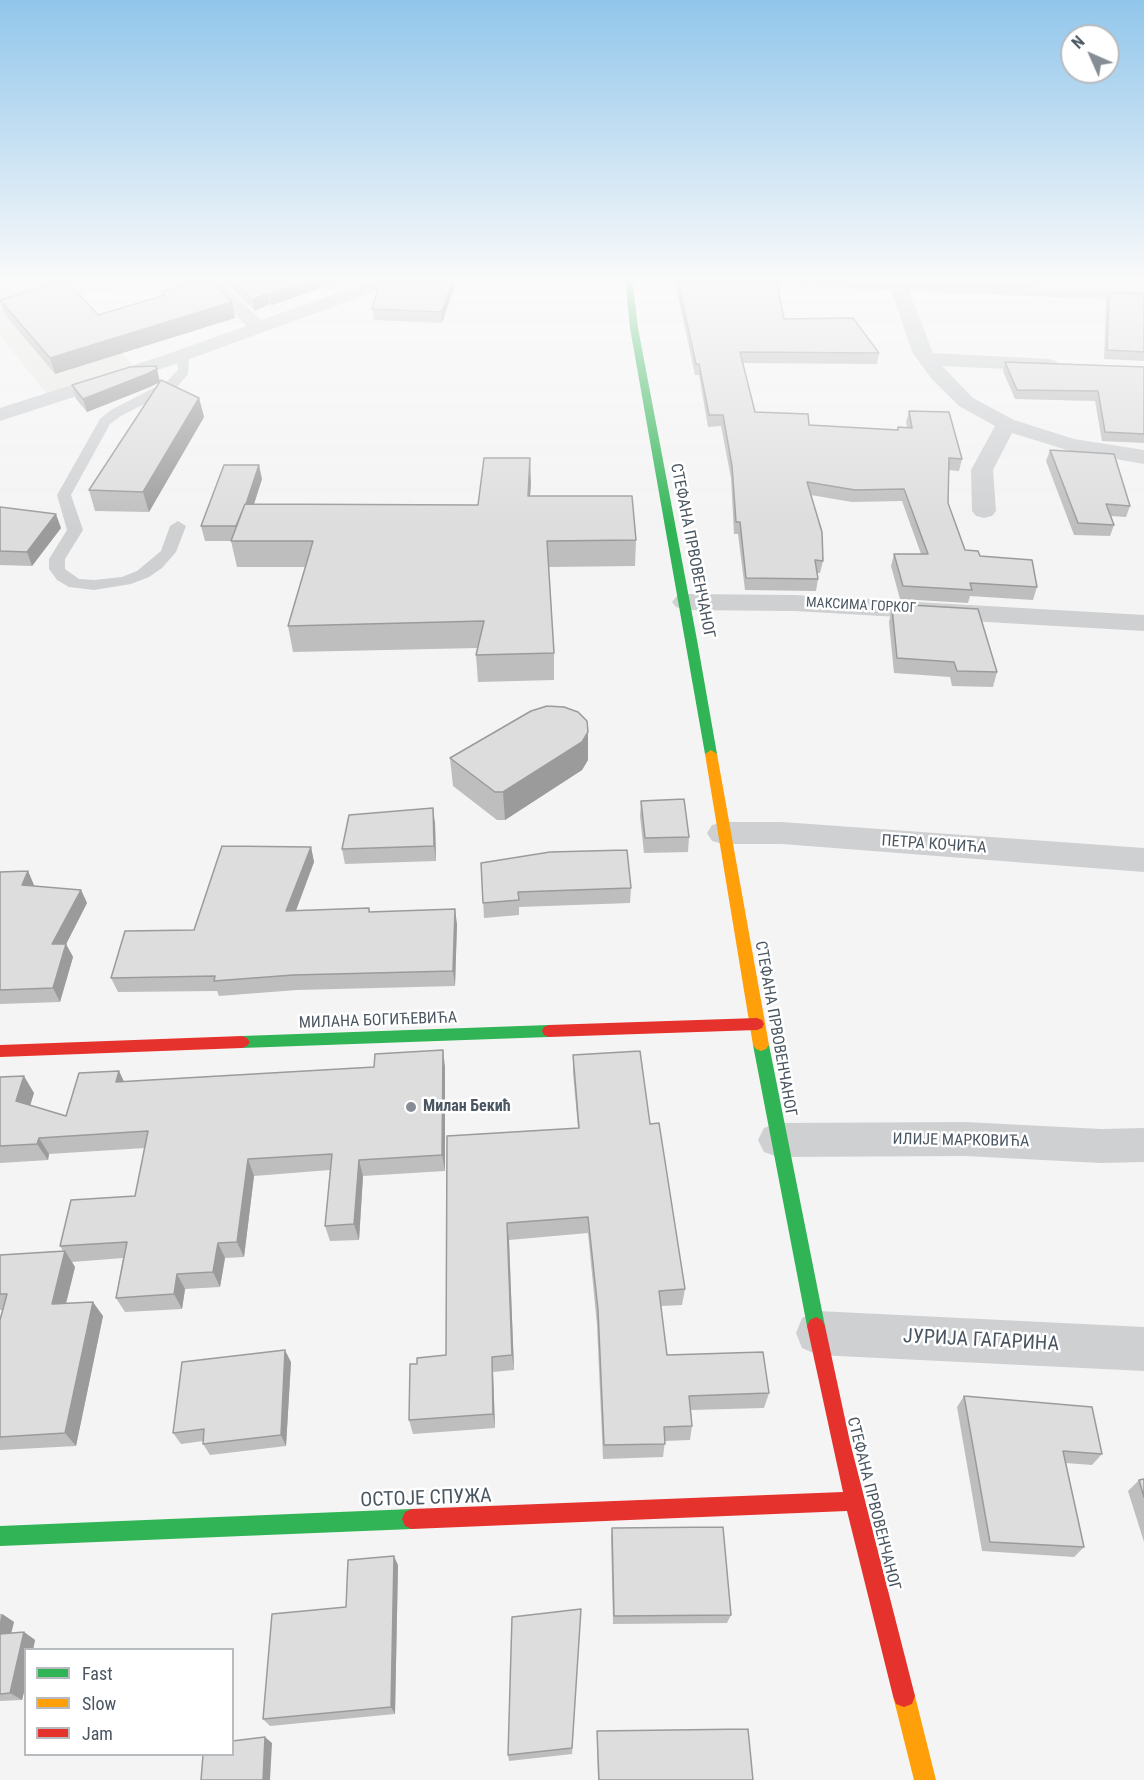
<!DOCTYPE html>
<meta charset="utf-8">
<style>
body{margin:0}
#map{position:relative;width:1144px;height:1780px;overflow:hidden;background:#f4f4f4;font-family:"Roboto Condensed",sans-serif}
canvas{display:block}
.legend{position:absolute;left:24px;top:1648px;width:210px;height:108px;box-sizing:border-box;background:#fff;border:2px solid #b7bbc0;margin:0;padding:8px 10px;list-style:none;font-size:18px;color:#4a5661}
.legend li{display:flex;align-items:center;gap:12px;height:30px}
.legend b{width:30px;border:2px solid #b7bbc0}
.north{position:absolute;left:1060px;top:24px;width:60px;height:60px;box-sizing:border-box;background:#fff;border:2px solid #b7bbc0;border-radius:50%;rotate:315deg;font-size:16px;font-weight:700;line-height:24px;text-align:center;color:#4a5661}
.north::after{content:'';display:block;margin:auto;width:21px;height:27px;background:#868d94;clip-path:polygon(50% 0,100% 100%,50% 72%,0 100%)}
</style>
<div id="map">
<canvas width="1144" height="1780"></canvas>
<ul class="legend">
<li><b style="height:8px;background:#30b455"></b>Fast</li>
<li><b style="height:8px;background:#ff9f0a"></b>Slow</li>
<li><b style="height:8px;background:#e5322d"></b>Jam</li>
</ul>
<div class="north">N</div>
</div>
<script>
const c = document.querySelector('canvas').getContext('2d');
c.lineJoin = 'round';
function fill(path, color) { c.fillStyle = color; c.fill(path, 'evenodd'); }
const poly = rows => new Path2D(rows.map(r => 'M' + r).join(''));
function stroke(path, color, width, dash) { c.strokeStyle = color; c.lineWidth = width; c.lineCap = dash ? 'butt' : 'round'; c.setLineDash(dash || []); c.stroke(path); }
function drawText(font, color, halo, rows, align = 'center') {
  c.font = font + ' "Roboto Condensed",sans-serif'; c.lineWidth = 5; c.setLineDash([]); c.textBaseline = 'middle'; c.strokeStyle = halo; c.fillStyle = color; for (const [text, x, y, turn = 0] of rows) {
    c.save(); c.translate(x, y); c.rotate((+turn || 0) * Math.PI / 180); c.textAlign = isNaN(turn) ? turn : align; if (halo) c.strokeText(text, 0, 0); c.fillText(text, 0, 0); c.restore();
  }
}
fill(poly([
 [0,278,155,278,73,298,133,365,47,394,0,336]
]), '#e8e7e3');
fill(poly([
 [183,351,189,355,188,374,177,387,121,416,110,424,71,495,83,530,65,559,65,569,79,579,94,580,122,577,137,571,161,551,170,526,178,521,186,526,176,552,162,568,149,577,131,584,94,590,69,587,57,580,49,569,49,559,67,530,57,495,100,419,111,410,167,381,178,370,177,355,183,351]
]), '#ced0d2');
fill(poly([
 [201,278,218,278,261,320,380,278,404,278,401,282,176,364,0,421,0,408,162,356,246,326,201,278],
 [741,278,898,279,1144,291,1144,301,909,291,933,353,1049,359,1056,361,1059,365,1056,369,1049,371,942,366,973,398,1014,420,1074,439,1144,450,1144,464,1070,451,1012,433,993,470,996,511,992,516,984,518,976,516,972,511,971,470,995,426,959,406,931,378,912,352,891,290,750,283,744,282,741,278],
 [685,594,794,595,1144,615,1144,631,794,611,685,610,676,607,672,602,676,597,685,594],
 [723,822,782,822,1144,848,1144,872,782,844,723,844,712,841,707,833,712,825,723,822],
 [965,1122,1101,1129,1144,1128,1144,1162,1101,1163,965,1156,778,1157,764,1152,758,1140,764,1128,778,1123,965,1122],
 [818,1311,1144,1327,1144,1371,818,1355,802,1348,796,1333,802,1318,818,1311]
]), '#ced0d2');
fill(poly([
 [625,278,632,278,638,328,697,640,717,754,711,758,705,754,630,328,625,278],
 [549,1025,554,1027,556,1031,554,1035,549,1037,242,1048,237,1046,234,1042,237,1038,242,1036,549,1025],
 [761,1039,766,1041,769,1045,825,1326,822,1332,816,1335,810,1332,807,1326,753,1045,756,1041,761,1039],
 [412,1509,419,1512,422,1519,419,1526,412,1529,0,1546,0,1526,412,1509]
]), '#30b455');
fill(poly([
 [711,750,717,754,769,1045,766,1049,761,1051,756,1049,753,1045,705,754,711,750],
 [904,1685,912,1688,915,1696,936,1780,914,1780,893,1696,896,1688,904,1685]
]), '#ff9f0a');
fill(poly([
 [757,1018,762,1020,764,1024,762,1028,757,1030,549,1037,544,1035,542,1031,544,1027,549,1025,757,1018],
 [242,1036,247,1038,250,1042,247,1046,242,1048,0,1057,0,1045,242,1036],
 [816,1317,822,1320,825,1326,850,1442,915,1696,912,1704,904,1707,896,1704,893,1696,847,1511,412,1529,405,1526,402,1519,405,1512,412,1509,843,1492,807,1326,810,1320,816,1317]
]), '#e5322d');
fill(poly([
 [227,278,350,278,272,305,269,304,255,311,229,286],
 [389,278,478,278,477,282,456,282,442,323,374,320,372,309],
 [556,278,592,278,592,284,556,284],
 [674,278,776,278,784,319,879,353,877,364,743,363,755,412,809,425,897,430,898,427,907,427,906,422,909,411,962,459,959,471,948,470,948,503,965,550,980,556,1037,587,1033,600,970,596,968,603,900,599,891,566,894,554,921,554,902,501,852,502,811,495,823,561,820,573,817,573,818,579,816,591,745,590,738,534,734,534,731,478,721,426,708,427,699,375,695,375],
 [161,292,232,302,235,318,55,374,5,315,0,300,98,315,162,296],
 [1109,293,1144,294,1144,361,1104,359,1106,302],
 [1005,362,1144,367,1144,443,1102,441,1095,401,1015,399,1003,371],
 [156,366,160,382,199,398,204,417,149,512,95,511,89,490,159,382,150,387,87,412,76,399,72,385],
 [1050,450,1130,506,1126,517,1111,516,1114,525,1110,536,1074,535,1046,461],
 [262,479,254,504,478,505,531,483,530,496,636,540,635,566,548,567,554,653,554,680,478,682,476,655,478,648,293,652,288,626,305,567,237,567,231,541,205,541,201,526],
 [0,507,61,528,32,566,0,565],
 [910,605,997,672,993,687,952,686,950,677,894,673,889,622,892,608,909,609],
 [588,732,588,760,582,770,505,820,497,820,453,786,450,758],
 [641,801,689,837,688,852,644,853,640,816],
 [435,823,436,861,345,864,342,849],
 [311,847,314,862,296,911,369,908,370,912,457,924,455,986,297,990,219,996,217,991,118,992,111,978,194,930],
 [481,863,631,888,630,903,519,907,519,915,484,918],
 [28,871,34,886,81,890,87,903,66,944,73,957,60,1002,0,1004,0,872],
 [573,1055,650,1124,685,1289,682,1305,661,1306,667,1355,769,1393,764,1408,691,1410,692,1426,690,1440,665,1441,663,1457,603,1459,597,1325,588,1233,509,1240,514,1370,493,1372,495,1428,413,1434,409,1420,417,1364,446,1355,447,1136,578,1128,573,1073],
 [445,1067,445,1171,363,1176,359,1240,330,1241,325,1226,330,1170,254,1176,244,1257,225,1258,220,1287,185,1289,182,1309,125,1312,116,1298,123,1258,72,1262,75,1267,66,1304,103,1316,76,1446,0,1450,0,1320,3,1310,0,1310,0,1255,63,1251,60,1246,135,1196,145,1148,49,1154,48,1160,0,1163,0,1077,34,1093,30,1106,66,1116,119,1071,124,1082],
 [291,1362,286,1446,210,1455,203,1444,203,1441,181,1444,173,1433],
 [964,1396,1102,1454,1092,1465,1066,1463,1084,1547,1074,1557,982,1551,957,1407],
 [1144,1479,1144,1542,1128,1491,1139,1480],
 [612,1528,731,1615,727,1623,613,1624,611,1538],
 [398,1565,395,1714,270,1726,263,1719,346,1607],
 [0,1614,2,1614,14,1622,11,1633,24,1632,35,1640,33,1650,26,1650,26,1684,22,1700,0,1701],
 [580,1618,572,1754,509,1761,508,1755],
 [597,1731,753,1780,598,1780,597,1740]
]), '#bebebf');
fill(poly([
 [318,278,350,278,272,305,270,294],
 [453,278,456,278,456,282,442,323,442,312],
 [267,293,269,304,255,311,253,300],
 [232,302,235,318,55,374,50,358],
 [157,369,160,382,150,387,87,412,83,399],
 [199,398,204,417,149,512,143,492],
 [530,458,531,483,528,521,528,496],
 [259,465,262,479,242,541,238,526],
 [56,514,61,528,32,566,27,552],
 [588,732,588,760,582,770,505,820,503,792],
 [433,808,435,823,436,861,434,846],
 [311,847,314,862,290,926,286,911],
 [28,871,34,885,29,899,22,885],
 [81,890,87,903,59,958,52,944],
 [455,909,457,924,455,986,453,971],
 [66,944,73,957,60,1002,53,988],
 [443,1050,445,1067,445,1171,442,1155],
 [119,1071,127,1088,116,1082],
 [24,1076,34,1093,26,1118,16,1101],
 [39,1138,49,1154,48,1160,37,1144],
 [248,1159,254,1176,244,1257,237,1242],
 [359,1160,363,1176,359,1240,354,1224],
 [507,1223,509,1240,514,1370,512,1355],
 [218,1243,225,1258,220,1287,213,1272],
 [65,1251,75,1267,62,1319,52,1304],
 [177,1274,185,1289,182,1309,174,1294],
 [93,1302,103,1316,76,1446,65,1433],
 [285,1350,291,1362,286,1446,281,1435],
 [492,1357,493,1372,495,1428,493,1414],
 [394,1556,398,1565,395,1714,391,1707],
 [2,1614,14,1622,9,1642,0,1636,0,1622],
 [24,1632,35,1640,33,1650,26,1650,26,1684,22,1700,10,1693],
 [265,1737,272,1743,270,1780,263,1780]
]), '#9b9b9b');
const building = poly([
 [205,278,209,278,232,302,50,358,0,300,66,280,98,315,165,295,161,292,205,278],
 [230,278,318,278,270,294,267,293,253,300,230,278],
 [389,278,453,278,442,312,372,309,380,281,389,278],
 [677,278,776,278,784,319,853,318,879,353,740,352,755,412,808,414,809,425,898,430,898,427,912,428,909,411,949,412,962,459,949,458,948,503,965,550,978,551,980,556,1032,560,1037,587,970,583,972,590,903,586,894,554,928,554,904,489,855,490,807,482,822,532,823,561,815,560,818,579,746,578,740,522,736,522,732,466,723,415,709,415,699,364,696,364,677,278],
 [1109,293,1144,294,1144,352,1107,350,1109,293],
 [1005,362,1144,367,1144,434,1105,432,1098,391,1017,390,1005,362],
 [156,366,157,369,147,374,83,399,72,385,130,367,156,366],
 [161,380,199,398,143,492,89,490,161,380],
 [1050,450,1114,454,1130,506,1106,504,1114,525,1078,523,1050,450],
 [484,458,530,458,528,496,632,496,636,540,547,541,554,653,476,655,484,621,288,626,313,541,231,541,245,504,478,505,484,458],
 [224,465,259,465,246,504,245,504,236,526,201,526,224,465],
 [0,507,56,514,27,552,0,551,0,507],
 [910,605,978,609,997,672,957,671,954,662,897,658,892,608,911,609,910,605],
 [547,706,564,707,578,712,587,721,588,732,582,742,503,792,495,792,450,758,531,711,547,706],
 [684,799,689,837,645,838,641,801,684,799],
 [433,808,434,846,342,849,349,815,433,808],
 [222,846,311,847,286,911,369,908,369,912,455,909,453,971,293,975,214,981,215,976,111,978,125,931,194,930,222,846],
 [627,850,631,888,518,892,519,900,483,903,481,863,550,852,627,850],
 [28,871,22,885,81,890,52,944,66,944,53,988,0,990,0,872,28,871],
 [443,1050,442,1155,359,1160,354,1224,325,1226,332,1154,248,1159,237,1242,218,1243,213,1272,177,1274,174,1294,116,1298,127,1242,60,1246,71,1200,135,1196,148,1131,39,1138,37,1144,0,1146,0,1077,24,1076,16,1101,66,1116,79,1073,119,1071,116,1082,374,1067,375,1054,443,1050],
 [640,1051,650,1124,659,1123,685,1289,659,1291,667,1355,763,1352,769,1393,689,1396,692,1426,664,1427,665,1444,604,1445,598,1310,588,1217,507,1223,512,1355,492,1357,493,1414,409,1420,410,1364,417,1364,417,1358,446,1355,447,1136,579,1128,573,1055,640,1051],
 [65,1251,52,1304,93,1302,65,1433,0,1437,0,1320,7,1294,0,1294,0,1255,65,1251],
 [285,1350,281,1435,203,1444,204,1429,173,1433,182,1362,285,1350],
 [964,1396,1092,1407,1102,1454,1063,1451,1084,1547,990,1542,964,1396],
 [1144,1479,1144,1497,1139,1480,1144,1479],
 [723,1527,731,1615,614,1616,612,1528,723,1527],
 [394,1556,391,1707,263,1719,272,1614,346,1607,348,1560,394,1556],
 [581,1609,572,1748,508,1755,512,1617,581,1609],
 [24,1632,10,1693,0,1694,0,1634,24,1632],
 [748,1729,753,1780,599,1780,597,1731,748,1729],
 [265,1737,263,1780,201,1780,203,1755,232,1755,232,1741,265,1737]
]);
fill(building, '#ddddde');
stroke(building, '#9b9b9b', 1.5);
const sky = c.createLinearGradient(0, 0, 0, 527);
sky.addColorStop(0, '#91c6eb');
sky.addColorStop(0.53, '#fafafa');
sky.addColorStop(1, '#fafafa00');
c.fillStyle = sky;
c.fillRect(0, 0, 1144, 527);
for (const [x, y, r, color] of [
 [411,1107,6,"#868d94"]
]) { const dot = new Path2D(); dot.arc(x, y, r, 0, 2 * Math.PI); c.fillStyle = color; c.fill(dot); stroke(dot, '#fff', 2); }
drawText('14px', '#4a5661', '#fff', [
 ["МАКСИМА ГОРКОГ",861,606,3]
]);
drawText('16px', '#4a5661', '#fff', [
 ["СТЕФАНА ПРВОВЕНЧАНОГ",692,551,79],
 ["ПЕТРА КОЧИЋА",934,845,4],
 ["МИЛАНА БОГИЋЕВИЋА",378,1021,-2],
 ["СТЕФАНА ПРВОВЕНЧАНОГ",775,1029,80],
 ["ИЛИЈЕ МАРКОВИЋА",961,1141,1],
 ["СТЕФАНА ПРВОВЕНЧАНОГ",873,1504,76]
]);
drawText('bold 16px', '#4a5661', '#fff', [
 ["Милан Бекић",423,1107]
], 'left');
drawText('20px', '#4a5661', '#fff', [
 ["ЈУРИЈА ГАГАРИНА",981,1341,3],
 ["ОСТОЈЕ СПУЖА",426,1499,-2]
]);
</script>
